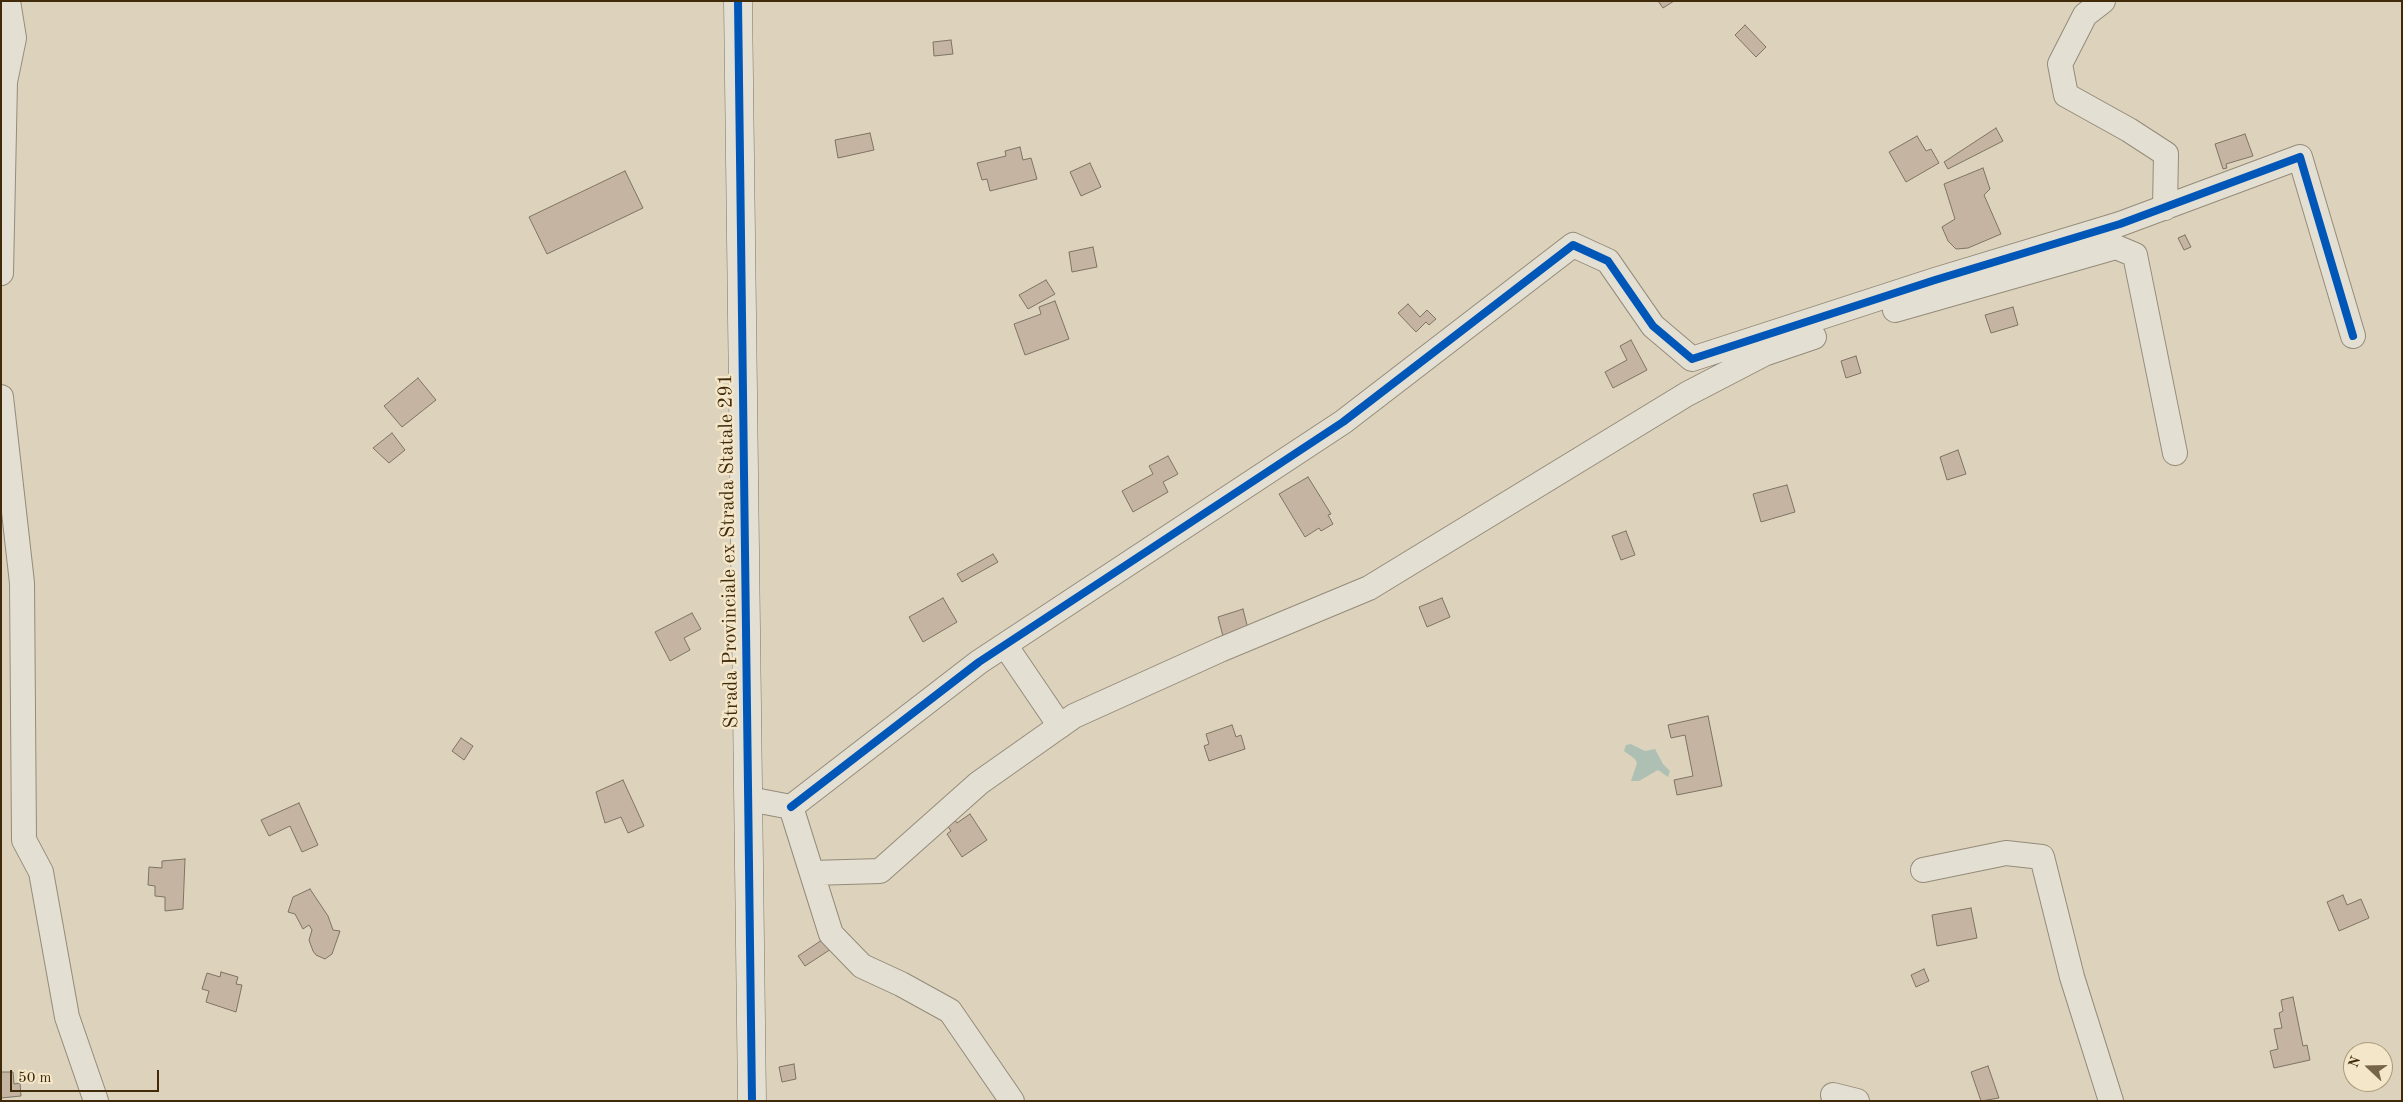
<!DOCTYPE html>
<style>
body{margin:0}
#map{position:relative;width:2403px;height:1102px;overflow:hidden;background:#ddd2bb;font-family:"Old Standard TT",serif}
canvas{display:block}
.frame{position:absolute;inset:0;border:2px solid #402a0a;pointer-events:none}
.north{position:absolute;left:2343px;top:1042px;width:50px;height:50px;box-sizing:border-box;background:#f3e6c9;border:1px solid #ab9b7d;border-radius:50%;rotate:291deg;font-size:14px;font-weight:700;line-height:20px;text-align:center;color:#402a0a}
.north::after{content:'';display:block;margin:auto;width:18px;height:22px;background:#776548;clip-path:polygon(50% 0,100% 100%,50% 72%,0 100%)}
.scale{position:absolute;left:10px;top:1070px;width:149px;height:22px;box-sizing:border-box;border:2px solid #402a0a;border-top:0;padding-left:6px;font-size:15px;line-height:18px;white-space:nowrap;color:#402a0a;-webkit-text-stroke:4px #f3e6c9;paint-order:stroke}
</style>
<div id="map">
<canvas width="2403" height="1102"></canvas>
<div class="frame"></div>
<div class="north">N</div>
<div class="scale">50 m</div>
</div>
<script>
const c = document.querySelector('canvas').getContext('2d');
c.lineJoin = 'round';
function fill(path, color) { c.fillStyle = color; c.fill(path, 'evenodd'); }
const poly = rows => new Path2D(rows.map(r => 'M' + r).join(''));
function stroke(path, color, width, dash) { c.strokeStyle = color; c.lineWidth = width; c.lineCap = dash ? 'butt' : 'round'; c.setLineDash(dash || []); c.stroke(path); }
function drawText(font, color, halo, rows, align = 'center') {
  c.font = font + ' "Old Standard TT",serif'; c.lineWidth = 5; c.setLineDash([]); c.textBaseline = 'middle'; c.strokeStyle = halo; c.fillStyle = color; for (const [text, x, y, turn = 0] of rows) {
    c.save(); c.translate(x, y); c.rotate((+turn || 0) * Math.PI / 180); c.textAlign = isNaN(turn) ? turn : align; if (halo) c.strokeText(text, 0, 0); c.fillText(text, 0, 0); c.restore();
  }
}
fill(poly([
 [1631,744,1645,751,1655,749,1663,764,1670,771,1668,777,1658,770,1639,781,1631,781,1637,763,1635,759,1624,751,1626,745]
]), '#adc0b3');
const building = poly([
 [1658,1,1674,1,1663,8,1658,1],
 [1745,25,1766,47,1756,57,1735,35,1745,25],
 [951,40,953,54,934,56,933,42,951,40],
 [1996,128,2003,141,1948,169,1944,162,1996,128],
 [870,133,874,150,838,158,835,140,870,133],
 [2245,134,2253,156,2226,164,2227,168,2223,169,2215,144,2245,134],
 [1917,136,1926,151,1931,149,1939,163,1906,182,1889,152,1917,136],
 [1020,147,1023,160,1031,158,1037,179,990,191,987,179,982,180,977,163,1006,156,1005,151,1020,147],
 [1090,163,1101,187,1081,196,1070,172,1090,163],
 [1983,168,1990,189,1984,195,2001,234,1968,248,1956,249,1948,241,1942,227,1955,219,1944,184,1983,168],
 [625,171,643,208,547,254,529,217,625,171],
 [2185,235,2191,247,2184,250,2178,238,2185,235],
 [1093,247,1097,267,1072,272,1069,252,1093,247],
 [1046,280,1055,294,1028,309,1019,295,1046,280],
 [1055,301,1069,339,1025,355,1014,324,1041,314,1039,307,1055,301],
 [1408,304,1420,317,1427,310,1436,319,1429,325,1426,322,1416,332,1398,313,1408,304],
 [2013,307,2018,325,1991,333,1985,315,2013,307],
 [1631,340,1647,370,1613,388,1605,372,1627,360,1620,346,1631,340],
 [1856,356,1861,373,1846,378,1841,361,1856,356],
 [418,378,436,400,402,427,384,406,418,378],
 [392,433,405,450,389,463,373,448,392,433],
 [1958,450,1966,474,1947,480,1940,457,1958,450],
 [1168,456,1178,474,1163,482,1168,492,1133,512,1122,491,1153,474,1149,466,1168,456],
 [1308,477,1331,514,1328,515,1333,524,1321,531,1319,528,1305,537,1279,494,1308,477],
 [1787,485,1795,512,1761,522,1753,494,1787,485],
 [1626,531,1635,555,1621,560,1612,536,1626,531],
 [993,554,998,562,962,582,957,574,993,554],
 [943,598,957,622,923,642,909,617,943,598],
 [1442,598,1450,617,1427,627,1419,607,1442,598],
 [1243,609,1249,633,1224,640,1218,617,1243,609],
 [692,613,701,629,684,638,690,650,670,661,655,632,692,613],
 [1708,716,1722,786,1677,795,1674,780,1693,776,1685,735,1671,738,1668,725,1708,716],
 [1232,725,1236,737,1241,735,1245,749,1209,761,1204,746,1209,744,1206,734,1232,725],
 [461,738,473,746,464,760,452,751,461,738],
 [623,780,644,826,628,833,621,817,605,823,596,792,623,780],
 [299,803,318,845,302,852,290,826,269,836,261,820,299,803],
 [970,814,987,840,962,857,947,834,951,831,947,825,955,820,957,823,970,814],
 [185,859,183,909,165,911,165,897,155,896,155,886,148,885,149,867,162,868,162,861,185,859],
 [310,889,328,916,333,930,340,931,332,954,325,959,316,955,313,951,309,940,312,930,309,925,303,929,295,914,288,912,293,897,310,889],
 [2343,895,2347,905,2361,899,2369,918,2339,931,2327,902,2343,895],
 [1971,908,1977,938,1937,946,1932,915,1971,908],
 [825,938,831,949,805,966,798,956,825,938],
 [1924,969,1929,981,1916,987,1911,975,1924,969],
 [221,972,238,977,236,984,242,985,236,1012,206,1002,209,991,202,989,207,973,220,977,221,972],
 [2293,997,2303,1046,2307,1045,2310,1060,2274,1068,2270,1051,2278,1049,2274,1029,2282,1028,2279,1013,2283,1011,2281,1000,2293,997],
 [794,1064,796,1079,782,1082,779,1067,794,1064],
 [1988,1066,1999,1098,1981,1101,1971,1072,1988,1066],
 [1,1072,13,1072,14,1084,20,1083,21,1096,1,1098,1,1072]
]);
fill(building, '#c5b4a2');
stroke(building, '#7d7464', 1);
const street = poly([
 [2103,1,2085,15,2060,64,2066,95,2129,130,2166,154,2165,208],
 [1,273,5,82,14,38,8,1],
 [1895,310,2116,247,2135,255,2175,453],
 [1,397,22,583,24,840,41,872,67,1017,96,1101],
 [1005,645,1060,726],
 [749,799,791,807,831,934,862,966,901,984,950,1011,1012,1101],
 [791,807,979,662,1343,422,1573,245,1608,261,1653,326,1692,359,1935,280,2120,224,2300,157,2353,336],
 [1923,870,2006,853,2042,857,2072,977,2111,1101],
 [812,873,880,871,979,783,1074,716,1220,650,1369,588,1687,394,1764,354,1814,337],
 [1833,1095,1857,1101]
]);
const secondary = poly([
 [738,1,752,1101]
]);
stroke(street, '#948b7a', 26);
stroke(secondary, '#7d7464', 29);
stroke(street, '#e4dfd3', 24);
stroke(secondary, '#e4dfd3', 28);
stroke(poly([
 [738,1,752,1101],
 [791,807,979,662,1343,422,1573,245,1608,261,1653,326,1692,359,1935,280,2120,224,2300,157,2353,336]
]), '#0057b8', 8);
drawText('20px', '#402a0a', '#f3e6c9', [
 ["Strada Provinciale ex Strada Statale 291",729,551,-91]
]);
</script>
